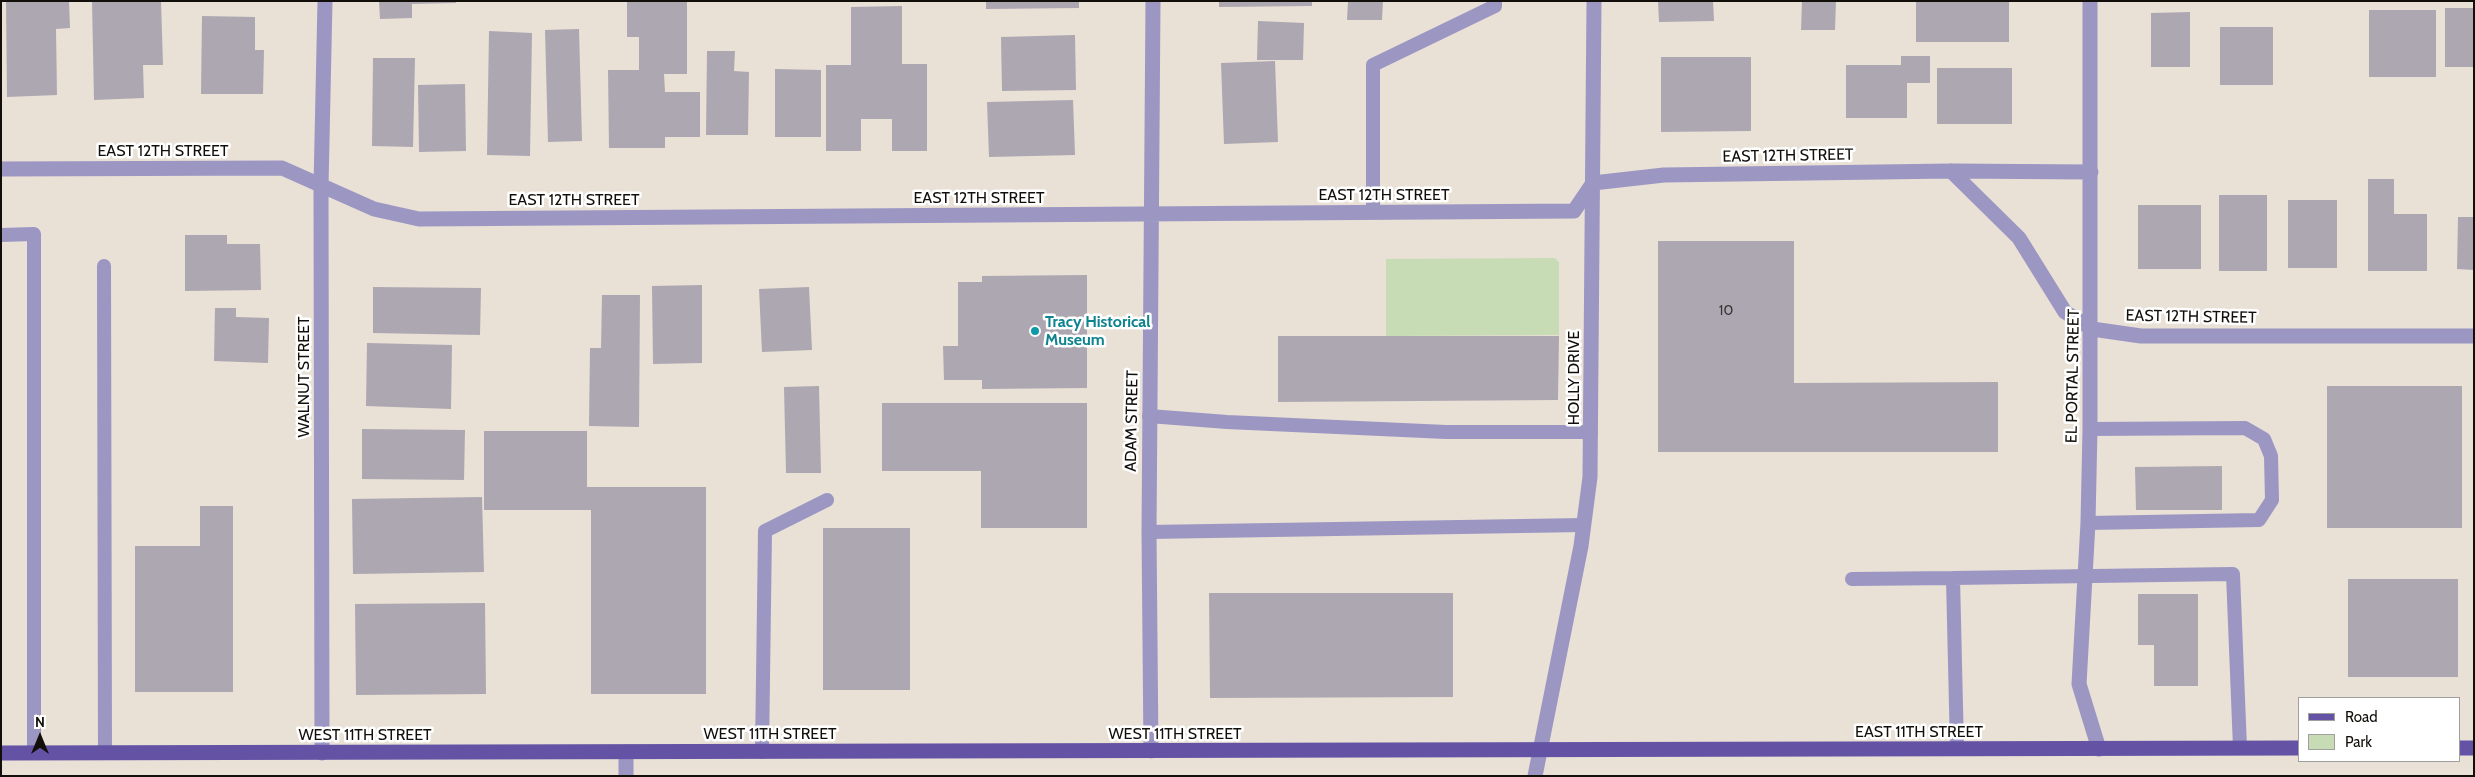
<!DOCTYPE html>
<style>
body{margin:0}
#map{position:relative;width:2475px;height:777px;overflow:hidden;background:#e9e0d6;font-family:Cabin,sans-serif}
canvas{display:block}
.frame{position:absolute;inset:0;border:2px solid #120f0b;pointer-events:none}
.legend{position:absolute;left:2298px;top:697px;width:162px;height:65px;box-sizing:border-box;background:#fff;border:1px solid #a09f9d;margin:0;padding:6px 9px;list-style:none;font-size:15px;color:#120f0b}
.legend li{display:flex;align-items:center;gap:10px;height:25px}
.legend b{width:25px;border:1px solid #a09f9d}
.north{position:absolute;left:15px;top:712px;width:50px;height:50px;-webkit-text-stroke:4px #fff;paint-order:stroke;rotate:0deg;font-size:14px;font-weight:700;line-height:20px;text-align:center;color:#120f0b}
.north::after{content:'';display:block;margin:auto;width:18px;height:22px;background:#120f0b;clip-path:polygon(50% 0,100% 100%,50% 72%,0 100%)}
</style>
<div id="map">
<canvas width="2475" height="777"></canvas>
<div class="frame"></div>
<ul class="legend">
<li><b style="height:6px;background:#6453a5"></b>Road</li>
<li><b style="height:14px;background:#c7dcb4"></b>Park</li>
</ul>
<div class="north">N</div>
</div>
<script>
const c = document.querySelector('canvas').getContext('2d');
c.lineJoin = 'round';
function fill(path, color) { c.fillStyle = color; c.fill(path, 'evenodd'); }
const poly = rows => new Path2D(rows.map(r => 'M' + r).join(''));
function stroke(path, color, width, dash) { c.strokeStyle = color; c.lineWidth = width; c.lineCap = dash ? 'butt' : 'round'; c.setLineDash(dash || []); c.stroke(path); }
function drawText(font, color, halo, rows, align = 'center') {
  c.font = font + ' Cabin,sans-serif'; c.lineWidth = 5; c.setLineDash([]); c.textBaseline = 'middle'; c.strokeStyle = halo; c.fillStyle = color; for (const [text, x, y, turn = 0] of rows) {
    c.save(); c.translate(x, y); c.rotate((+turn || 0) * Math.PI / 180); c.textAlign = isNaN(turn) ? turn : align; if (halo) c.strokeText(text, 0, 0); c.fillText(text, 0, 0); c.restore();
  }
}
fill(poly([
 [1555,258,1559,262,1559,335,1386,336,1386,259]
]), '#c7dcb4');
fill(poly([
 [6,1,69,1,70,28,56,29,57,95,7,97],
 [92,1,161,1,163,65,143,65,144,98,94,100],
 [379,1,456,1,456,3,412,4,412,18,380,19],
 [627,1,687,1,687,74,664,74,665,92,700,92,700,137,665,137,665,148,609,148,608,70,639,70,639,37,627,37],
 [986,1,1079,1,1079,8,986,9],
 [1219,1,1312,1,1312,6,1219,7],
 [1348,1,1383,1,1382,20,1347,20],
 [1658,1,1713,1,1714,21,1659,22],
 [1802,1,1836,1,1835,30,1801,30],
 [1916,1,2009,1,2009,42,1916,42],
 [902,6,902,64,927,64,927,151,892,151,892,119,861,119,861,151,826,151,826,65,851,65,851,7],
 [2445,8,2474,8,2474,67,2445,67],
 [2369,10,2436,10,2436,77,2369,77],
 [2190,12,2190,67,2151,67,2151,13],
 [202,16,255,17,255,50,264,50,263,94,201,94],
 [1258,21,1304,23,1303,60,1257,60],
 [2220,27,2273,27,2273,85,2220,85],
 [579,29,582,141,548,142,545,30],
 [489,31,532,33,530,156,487,155],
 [1075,35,1076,90,1002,91,1001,37],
 [707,51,735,51,734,71,749,72,748,135,706,135],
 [1901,56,1930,56,1930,83,1907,83,1907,118,1846,118,1846,65,1901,65],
 [1661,57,1751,57,1751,131,1661,132],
 [373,58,415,58,413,147,372,146],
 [1275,61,1278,142,1224,144,1221,63],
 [1937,68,2012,68,2012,124,1937,124],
 [775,69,821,70,821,137,775,137],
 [465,84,466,151,419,152,418,85],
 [1073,100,1075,155,989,157,987,102],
 [2368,179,2394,179,2394,214,2427,214,2427,271,2368,271],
 [2219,195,2267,195,2267,271,2219,271],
 [2288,200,2337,200,2337,268,2288,268],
 [2138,205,2201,205,2201,269,2138,269],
 [2458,217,2474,217,2474,270,2457,269],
 [185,235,227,235,227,244,260,244,261,290,185,291],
 [1658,241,1794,241,1794,383,1998,382,1998,452,1658,452],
 [1087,275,1087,388,982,389,982,380,944,380,943,346,958,346,958,282,982,282,982,276],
 [702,285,702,363,653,364,652,286],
 [373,287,481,288,480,335,373,333],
 [809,287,812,350,762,352,759,289],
 [602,295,640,295,639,427,589,426,590,348,601,348],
 [215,308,236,308,236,317,269,318,268,363,214,361],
 [1278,336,1559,336,1558,400,1278,402],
 [367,343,452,345,451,409,366,406],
 [819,386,821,473,786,473,784,387],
 [2327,386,2462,386,2462,528,2327,528],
 [882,403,1087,403,1087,528,981,528,981,471,882,471],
 [362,429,465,430,464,480,362,479],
 [484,431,587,431,587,487,706,487,706,694,591,694,591,510,484,510],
 [2222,466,2222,510,2136,510,2135,467],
 [482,497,484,572,353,574,352,499],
 [200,506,233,506,233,692,135,692,135,546,200,546],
 [823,528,910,528,910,690,823,690],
 [2348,579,2458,579,2458,677,2348,677],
 [1209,593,1453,593,1453,697,1210,698],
 [2138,594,2198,594,2198,686,2154,686,2154,645,2138,645],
 [485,603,486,694,356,695,355,604]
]), '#ada7b1');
stroke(poly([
 [1373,212,1373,65,1495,6,1495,1],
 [1,235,34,234,34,753],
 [104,266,105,753],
 [1149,416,1227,422,1446,432,1591,432],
 [2088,523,2259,520,2272,500,2271,456,2264,439,2245,428,2090,429],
 [1149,532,1584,525],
 [1852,579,1953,578],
 [1957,749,1953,578,2233,574,2240,748],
 [762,752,765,531,827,500]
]), '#9c96c3', 14);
stroke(poly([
 [2090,1,2090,429,2088,523,2079,684,2099,749],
 [1,169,282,168,374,209,419,219,1574,211,1593,183,1664,175,1951,171,2091,172],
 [1951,171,2019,238,2065,312,2092,329,2141,336,2474,336],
 [1151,751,1149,532,1153,1],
 [626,752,626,776],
 [322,753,321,186,325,1]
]), '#9c96c3', 15);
stroke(poly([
 [1535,776,1581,546,1590,477,1594,1]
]), '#9c96c3', 15);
stroke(poly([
 [2459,748,2474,748],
 [1,753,2299,748]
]), '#6453a5', 15);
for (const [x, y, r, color] of [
 [1035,331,5,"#0f9aa8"]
]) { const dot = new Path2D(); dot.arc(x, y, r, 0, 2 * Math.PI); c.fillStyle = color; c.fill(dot); stroke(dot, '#fff', 2); }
drawText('14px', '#393534', null, [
 ["10",1726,311]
]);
drawText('16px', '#120f0b', '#fff', [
 ["EAST 12TH STREET",163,151],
 ["EAST 12TH STREET",1788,156,-1],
 ["EAST 12TH STREET",1384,195],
 ["EAST 12TH STREET",979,198],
 ["EAST 12TH STREET",574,200],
 ["EAST 12TH STREET",2191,317,1],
 ["EL PORTAL STREET",2073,376,-89],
 ["WALNUT STREET",304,377,-90],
 ["HOLLY DRIVE",1574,378,-90],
 ["ADAM STREET",1132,421,-89],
 ["EAST 11TH STREET",1919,732],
 ["WEST 11TH STREET",770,734],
 ["WEST 11TH STREET",1175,734],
 ["WEST 11TH STREET",365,735]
]);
drawText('bold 16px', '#0d838f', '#fff', [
 ["Tracy Historical",1045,322],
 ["Museum",1045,340]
], 'left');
</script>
